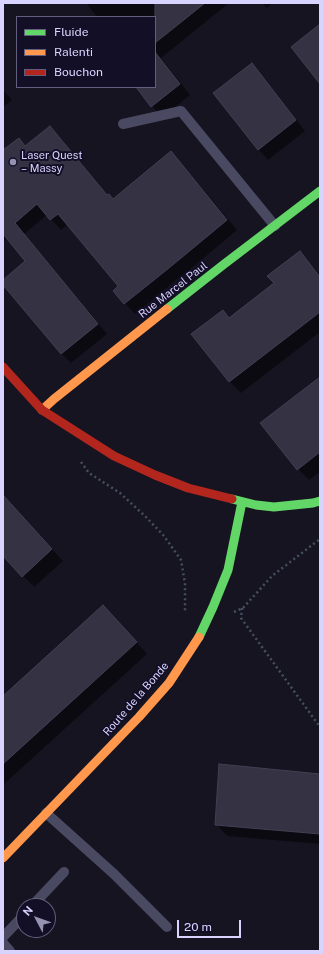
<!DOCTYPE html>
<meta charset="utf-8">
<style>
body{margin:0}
#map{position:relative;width:323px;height:954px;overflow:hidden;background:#161421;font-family:"Public Sans",sans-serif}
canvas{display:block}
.frame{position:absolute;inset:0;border:4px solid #d9d4ff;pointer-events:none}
.legend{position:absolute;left:16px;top:16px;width:140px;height:72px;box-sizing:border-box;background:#130f26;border:1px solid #625e7d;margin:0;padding:5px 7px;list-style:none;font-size:12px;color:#d9d4ff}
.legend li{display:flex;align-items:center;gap:8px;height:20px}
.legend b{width:20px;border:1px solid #625e7d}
.north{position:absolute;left:16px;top:898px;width:40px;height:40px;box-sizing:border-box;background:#130f26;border:1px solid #625e7d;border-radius:50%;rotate:311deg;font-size:11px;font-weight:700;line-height:16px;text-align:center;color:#d9d4ff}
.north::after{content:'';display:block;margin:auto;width:14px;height:18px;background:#9591b1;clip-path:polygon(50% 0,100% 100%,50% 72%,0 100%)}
.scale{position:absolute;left:177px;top:920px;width:64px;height:18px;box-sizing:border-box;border:2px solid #d9d4ff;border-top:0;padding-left:5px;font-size:12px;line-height:14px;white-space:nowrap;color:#d9d4ff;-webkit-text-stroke:3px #130f26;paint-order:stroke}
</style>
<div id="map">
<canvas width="323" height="954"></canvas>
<div class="frame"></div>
<ul class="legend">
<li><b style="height:5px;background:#63d668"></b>Fluide</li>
<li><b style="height:5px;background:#ff974d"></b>Ralenti</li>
<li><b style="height:5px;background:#b3261e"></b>Bouchon</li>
</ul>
<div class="north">N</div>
<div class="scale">20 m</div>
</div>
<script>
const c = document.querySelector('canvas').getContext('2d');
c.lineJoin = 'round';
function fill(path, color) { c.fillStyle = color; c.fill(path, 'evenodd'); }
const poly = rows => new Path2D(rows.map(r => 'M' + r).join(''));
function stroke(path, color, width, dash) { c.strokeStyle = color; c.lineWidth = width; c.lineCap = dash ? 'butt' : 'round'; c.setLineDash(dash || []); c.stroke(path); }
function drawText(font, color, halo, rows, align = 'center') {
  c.font = font + ' "Public Sans",sans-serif'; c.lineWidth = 4; c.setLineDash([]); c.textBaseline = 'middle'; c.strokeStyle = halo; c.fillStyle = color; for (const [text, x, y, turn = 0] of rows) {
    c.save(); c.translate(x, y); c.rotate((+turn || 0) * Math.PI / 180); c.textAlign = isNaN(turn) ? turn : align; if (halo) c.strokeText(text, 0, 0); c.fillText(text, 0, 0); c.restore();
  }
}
fill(poly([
 [86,3,229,3,161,58,190,95,163,117,152,106,137,87,155,87,155,17,97,17],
 [262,3,273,3,267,8],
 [252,64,261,74,305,131,268,160,259,150,215,93],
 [3,90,12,100,3,107],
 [50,127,60,137,108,196,113,200,171,153,181,163,237,230,180,278,180,277,135,314,114,291,120,287,68,224,61,230,47,215,24,234,107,334,71,363,61,353,3,283,3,281,26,262,7,238,3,242,3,151,19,139,26,146],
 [300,252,311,264,320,275,320,332,241,393,229,381,223,311,230,319,275,283],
 [320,378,320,472,309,480,298,469],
 [3,495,63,561,34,587,3,555],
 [115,618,147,654,3,785,3,698],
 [320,775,320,844,227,836,216,824]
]), '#0007');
const building = poly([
 [155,3,205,3,155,43,155,3],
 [320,24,320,84,291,47,320,24],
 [155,52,180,84,151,107,136,87,155,87,155,52],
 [252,63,296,120,258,150,213,93,252,63],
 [50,126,107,195,109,194,113,199,171,151,227,220,169,268,124,304,113,291,118,286,58,214,50,220,37,204,15,223,98,324,61,354,3,285,3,280,25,261,3,234,3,150,19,138,25,146,50,126],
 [300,251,320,277,320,312,229,382,191,334,223,310,229,318,274,283,267,276,300,251],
 [320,377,320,452,297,470,260,423,320,377],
 [3,495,52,549,22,577,3,556,3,495],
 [103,605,137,642,3,764,3,696,103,605],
 [219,764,320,774,320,834,215,825,219,764]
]);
fill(building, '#343243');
stroke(building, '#433f54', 1);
stroke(poly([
 [81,462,89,473,120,493,146,517,164,536,181,560,185,583,185,613],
 [242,608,241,618,320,727],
 [234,612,243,608,272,576,320,539]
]), '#44505f', 2.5, [2, 3]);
stroke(poly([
 [123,124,181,111,275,226],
 [46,813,114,874,167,927],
 [32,906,64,872],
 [3,937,24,915],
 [3,943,10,951]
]), '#4a4962', 10);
stroke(poly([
 [167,309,223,265,320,191],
 [232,499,256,505,274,507,313,503,320,501],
 [199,637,213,607,228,570,242,502]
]), '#63d668', 9);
stroke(poly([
 [42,410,54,399,167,309],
 [3,858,139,717,169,683,199,637]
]), '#ff974d', 9);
stroke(poly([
 [3,367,42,410,114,456,155,475,188,488,232,499]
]), '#b3261e', 9);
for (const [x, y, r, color] of [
 [13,162,4,"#9591b1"]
]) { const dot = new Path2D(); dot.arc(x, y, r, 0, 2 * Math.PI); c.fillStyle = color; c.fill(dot); stroke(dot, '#130f26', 1.5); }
drawText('11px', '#d9d4ff', '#130f26', [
 ["Laser Quest",21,156],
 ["– Massy",21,169]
], 'left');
drawText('11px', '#d9d4ff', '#130f26', [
 ["Rue Marcel Paul",173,290,-38],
 ["Route de la Bonde",136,699,-49]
]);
</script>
